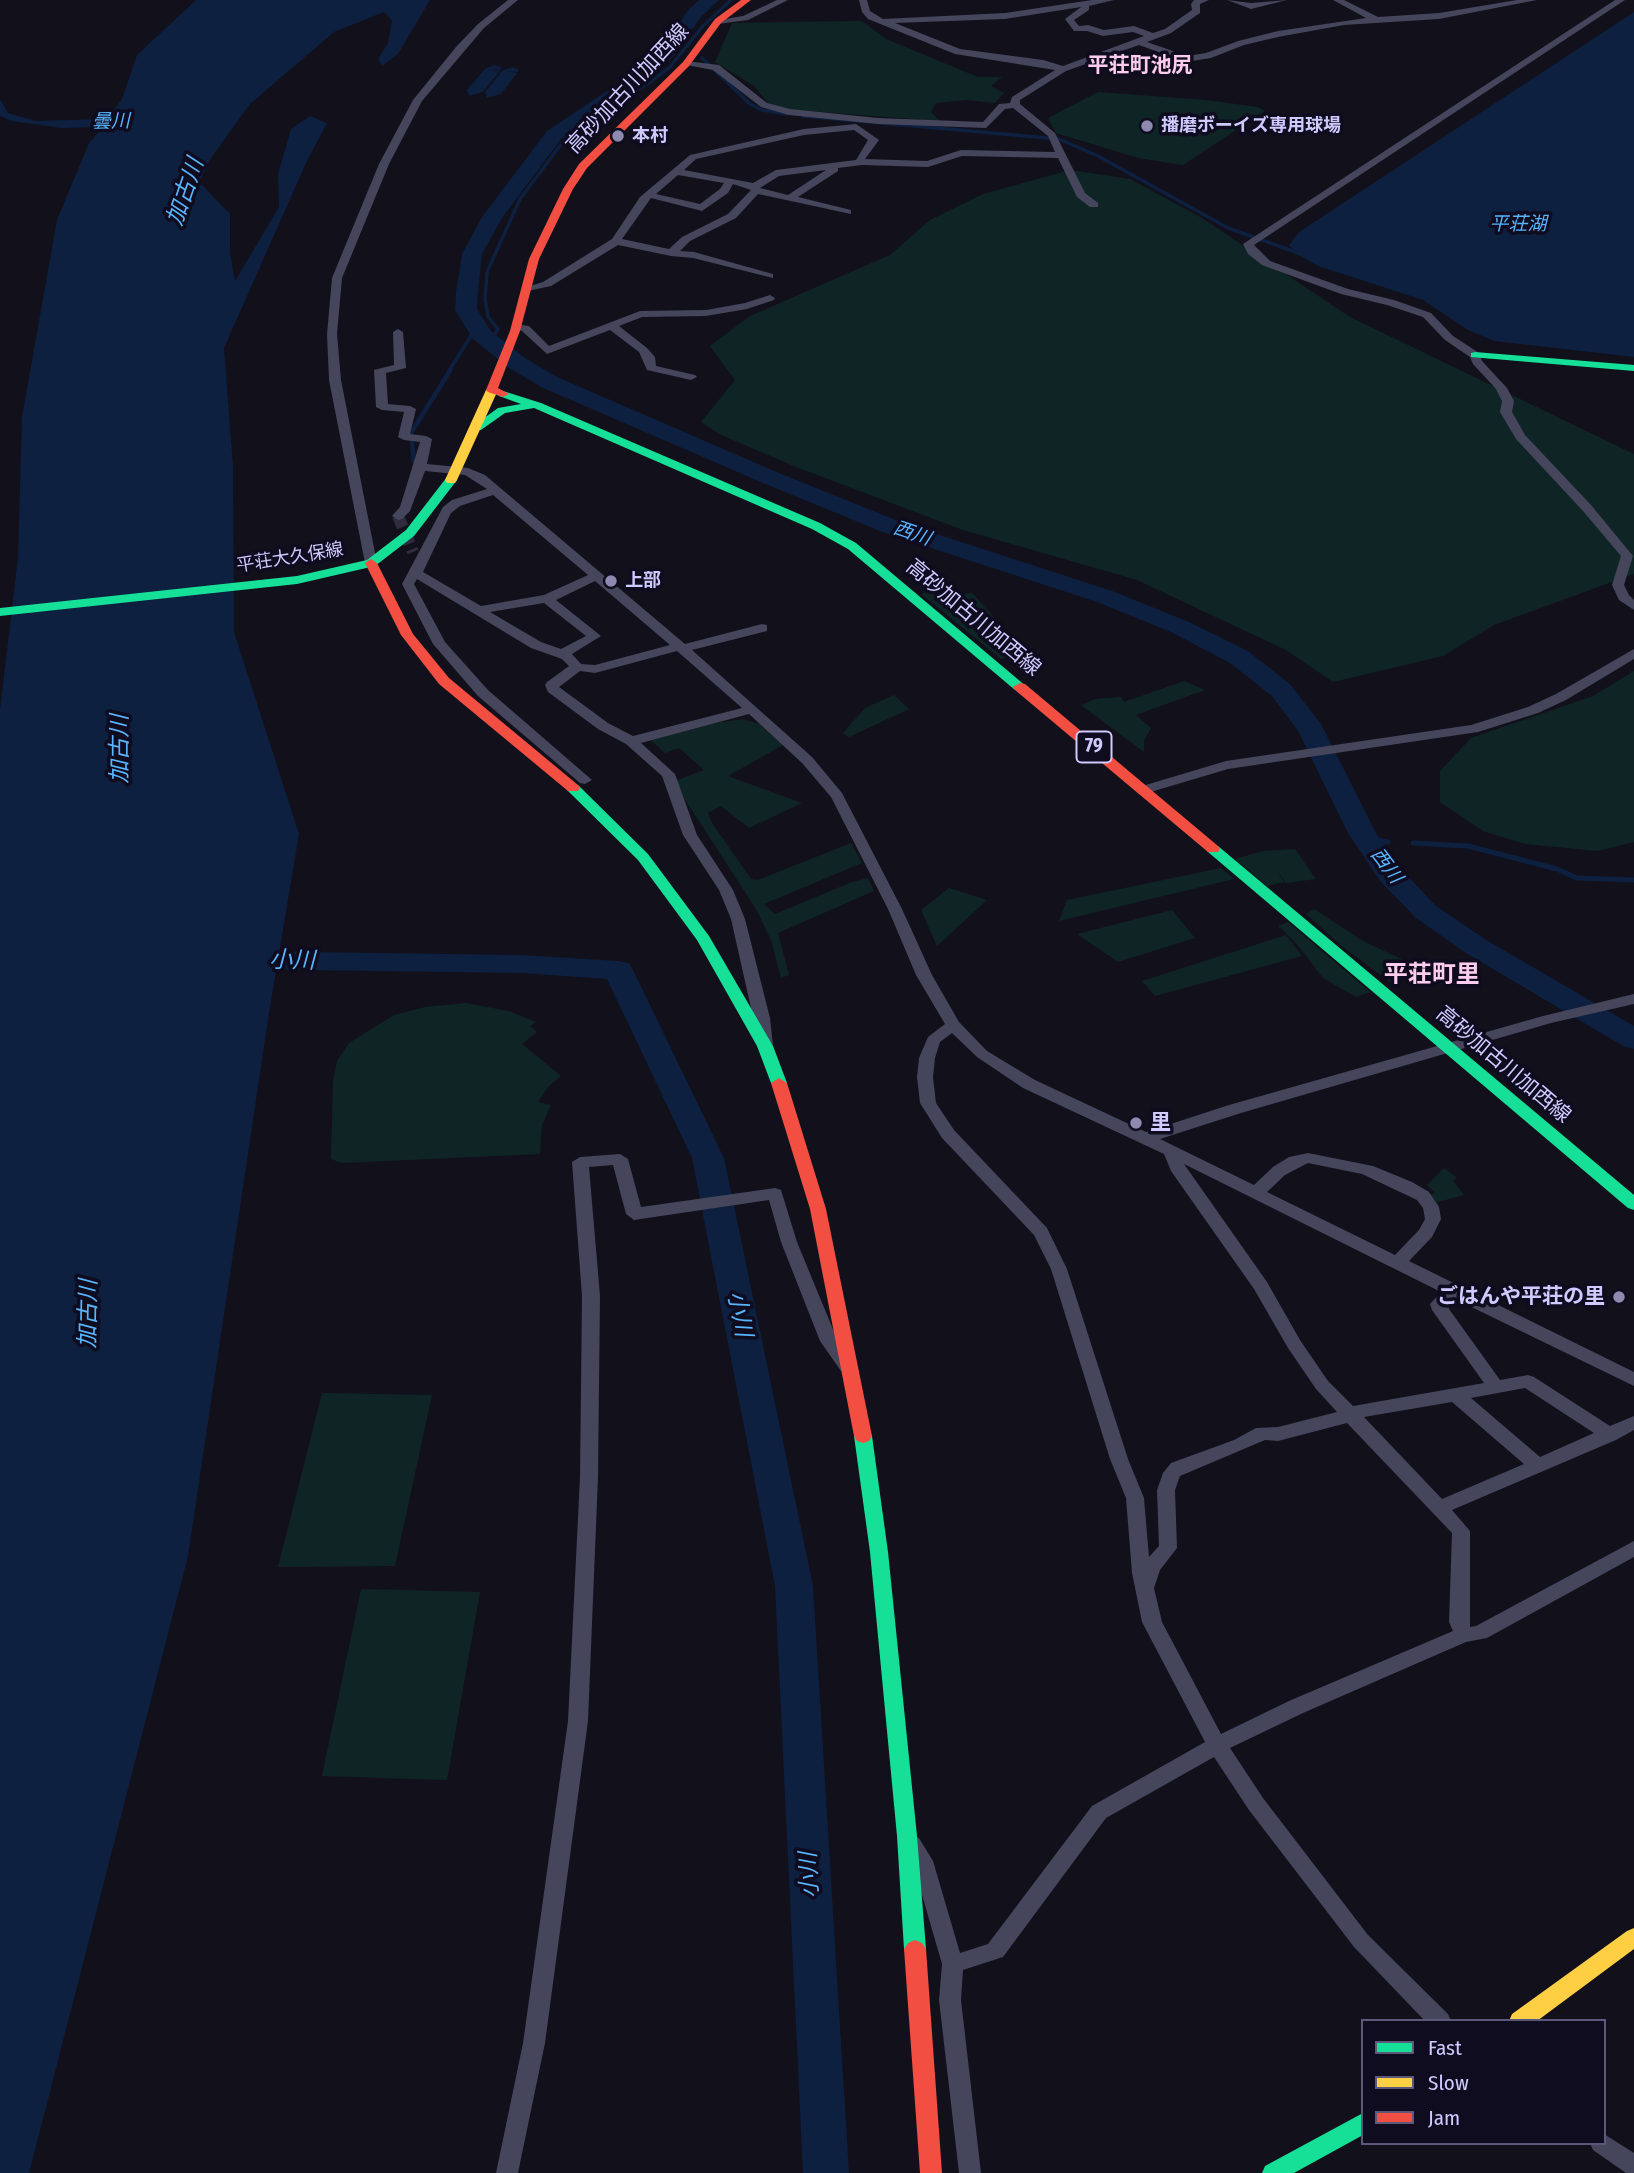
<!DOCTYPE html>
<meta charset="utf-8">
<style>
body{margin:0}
#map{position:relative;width:1634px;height:2173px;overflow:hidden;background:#12101b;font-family:"Fira Sans Condensed",sans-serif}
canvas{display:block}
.legend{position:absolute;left:1361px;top:2019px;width:245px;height:126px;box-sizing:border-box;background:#0f0c1f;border:2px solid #5c5879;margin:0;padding:9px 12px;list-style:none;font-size:21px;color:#cfcaff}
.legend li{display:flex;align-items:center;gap:14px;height:35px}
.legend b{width:35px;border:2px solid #5c5879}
</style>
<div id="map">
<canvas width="1634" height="2173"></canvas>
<ul class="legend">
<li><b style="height:9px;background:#16e098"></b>Fast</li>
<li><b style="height:9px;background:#ffcf43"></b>Slow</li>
<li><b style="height:9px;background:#f24e42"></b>Jam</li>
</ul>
</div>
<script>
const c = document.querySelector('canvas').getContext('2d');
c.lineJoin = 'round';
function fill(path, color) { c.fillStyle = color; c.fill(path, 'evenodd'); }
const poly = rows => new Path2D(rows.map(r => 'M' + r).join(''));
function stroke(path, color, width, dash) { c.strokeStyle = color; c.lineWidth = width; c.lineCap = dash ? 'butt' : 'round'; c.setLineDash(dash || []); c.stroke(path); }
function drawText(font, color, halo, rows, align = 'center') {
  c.font = font + ' "Fira Sans Condensed","Noto Sans JP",sans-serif'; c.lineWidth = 7; c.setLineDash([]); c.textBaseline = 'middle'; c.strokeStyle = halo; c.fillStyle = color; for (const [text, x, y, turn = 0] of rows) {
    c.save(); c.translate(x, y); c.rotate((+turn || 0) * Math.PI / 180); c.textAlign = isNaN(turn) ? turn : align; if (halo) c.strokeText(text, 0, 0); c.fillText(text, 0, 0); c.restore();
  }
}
fill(poly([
 [862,21,886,39,978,77,1002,77,991,86,1004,93,995,103,967,100,936,103,931,112,940,121,781,109,768,103,754,86,715,62,732,23],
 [1098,92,1206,100,1258,107,1265,111,1183,165,1138,158,1056,133,1048,118],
 [1070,170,1130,179,1202,218,1350,317,1634,454,1634,574,1494,625,1443,656,1333,682,1286,650,1137,580,963,530,796,467,719,434,701,422,735,380,710,346,750,316,890,255,930,220,983,194],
 [934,589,946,596,972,593,1012,637,1016,645,1016,654,1001,659,921,594],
 [1634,671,1634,842,1598,851,1525,844,1483,831,1440,802,1440,771,1471,738,1593,696],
 [1184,681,1205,690,1136,715,1151,728,1144,741,1144,752,1081,705,1095,699,1121,697,1124,702],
 [894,695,909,709,849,737,843,733,865,708],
 [743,719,759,724,783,745,728,776,802,803,749,828,721,806,708,813,712,823,751,879,758,880,851,843,862,863,764,904,775,914,852,882,868,878,874,891,778,933,789,975,781,978,771,940,756,909,680,792,675,781,704,770,679,748,665,753,651,740,716,723],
 [1295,849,1316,879,1286,883,1275,868,1284,882,1267,886,1235,859,1263,851],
 [1221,868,1234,879,1059,921,1067,900],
 [949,888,987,900,937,946,921,910],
 [1314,909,1363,941,1425,970,1390,982,1344,948,1306,914],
 [1172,910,1195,938,1118,962,1077,934],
 [1288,922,1370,992,1356,997,1323,978,1296,943,1278,926],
 [1286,935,1302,956,1155,996,1142,981],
 [466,1003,509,1011,536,1022,530,1026,537,1032,522,1044,561,1076,548,1087,538,1102,551,1105,542,1125,540,1154,342,1163,331,1159,333,1082,337,1061,349,1043,394,1015,425,1007],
 [1444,1168,1457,1178,1453,1181,1464,1195,1435,1203,1429,1195,1435,1193,1427,1185],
 [322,1393,432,1395,395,1566,278,1567],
 [361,1589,480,1592,447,1780,322,1776]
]), '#0f2525');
fill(poly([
 [196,0,430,0,398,54,382,66,378,59,388,43,392,20,384,12,334,32,250,104,211,158,199,182,230,214,230,253,235,281,279,207,278,174,291,129,310,116,327,123,306,163,224,348,233,466,234,632,299,834,269,1013,188,1556,29,2173,0,2173,0,710,18,557,22,417,57,220,89,143,103,127,62,128,12,121,0,116,0,99,8,113,36,121,102,119,110,115,122,99,137,55],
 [1634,12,1634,357,1494,341,1468,330,1423,300,1318,266,1297,254,1289,245,1299,232],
 [494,65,501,67,501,70,488,69,500,71,483,92,469,96,467,90,485,69],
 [512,67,518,69,518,72,505,71,517,73,501,94,487,98,485,92,502,71]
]), '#0d203f');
stroke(poly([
 [702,58,750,104,762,110,787,114],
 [803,116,1059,139,1098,156,1228,228,1301,254],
 [490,341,498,329,488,317,485,299,487,272,520,199,568,135,609,105,649,83,670,67,702,27,731,0],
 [449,371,477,326]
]), '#0d203f', 3.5);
stroke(poly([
 [414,461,411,433,451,369]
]), '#0d203f', 4.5);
stroke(poly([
 [1365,838,1388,842],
 [1413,843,1468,846,1557,869,1577,878,1634,880]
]), '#0d203f', 5);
fill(poly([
 [699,0,719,0,701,17,676,53,662,68,639,87,561,139,502,218,482,254,478,292,477,309,491,331,525,358,557,377,779,473,903,523,1115,592,1189,622,1248,651,1290,684,1321,724,1376,833,1401,869,1436,906,1488,941,1634,1026,1634,1049,1623,1046,1466,953,1416,918,1380,881,1348,833,1298,731,1272,696,1230,663,1171,632,1097,602,885,533,763,483,541,387,509,368,473,339,455,310,456,292,462,254,482,217,547,131,625,79,648,60,664,45,689,9,699,0],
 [235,951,521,955,618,961,629,963,633,970,724,1158,813,1586,849,2173,803,2173,775,1586,692,1158,607,979,521,973,235,969,224,966,220,960,224,954,235,951]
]), '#0d203f');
stroke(poly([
 [398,516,413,552]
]), '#2e2c3d', 12, [12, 6]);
fill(poly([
 [508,0,518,0,484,28,422,101,389,164,342,278,337,334,341,380,377,563,371,567,365,563,329,380,327,334,332,278,379,164,413,100,456,47,478,24,508,0],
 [777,0,788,0,748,20,718,24,713,21,743,16,777,0],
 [859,0,867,0,870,11,883,19,1005,13,1092,0,1114,0,1089,6,1089,10,1074,20,1079,26,1088,25,1104,30,1134,26,1153,33,1165,29,1192,10,1191,4,1194,0,1209,0,1200,4,1200,13,1171,33,1147,42,1187,56,1206,53,1238,41,1278,31,1366,18,1333,0,1344,0,1378,17,1439,13,1517,0,1537,0,1439,19,1344,25,1278,37,1244,45,1211,58,1186,62,1139,45,1066,71,1020,100,1020,104,1055,133,1085,193,1098,203,1098,207,1090,207,1077,197,1058,158,962,156,928,167,862,165,838,168,838,171,798,197,851,210,851,214,758,194,736,218,690,241,680,251,694,252,773,274,773,278,693,258,671,256,618,245,551,286,523,292,523,288,543,282,612,239,640,197,690,155,804,129,856,124,879,140,865,159,927,161,961,150,1055,152,1048,136,1013,108,1005,109,986,128,878,124,789,115,761,107,713,70,681,64,686,61,719,65,767,103,790,109,878,118,983,122,999,104,1010,103,1012,97,1055,70,955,54,868,19,862,12,859,0],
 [1081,7,1065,19,1074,31,1087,31,1103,36,1133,32,1144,36,1063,66,1043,60,960,49,895,23,1005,19,1081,7],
 [854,130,868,140,856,160,776,170,753,183,684,170,696,159,804,135,854,130],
 [826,170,788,195,760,188,779,176,826,170],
 [678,175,724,183,720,189,700,204,656,194,678,175],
 [733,184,751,190,728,214,682,237,669,249,622,239,651,198,702,211,728,193,733,184],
 [1227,0,1251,3,1287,0,1251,9,1227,0],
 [1615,0,1625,0,1254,245,1270,261,1348,289,1394,300,1431,313,1453,336,1479,353,1482,361,1507,388,1514,401,1512,412,1525,435,1591,505,1633,556,1624,585,1629,595,1634,600,1634,610,1619,600,1612,585,1621,556,1583,511,1516,439,1500,412,1502,401,1496,389,1473,364,1470,357,1445,340,1423,317,1387,305,1341,294,1262,265,1248,254,1243,244,1615,0],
 [770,295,775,298,774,300,747,309,706,316,642,317,619,326,647,348,655,357,656,366,695,375,697,377,691,380,647,370,639,352,610,330,547,354,522,331,511,327,516,324,529,326,549,346,640,311,706,310,745,303,770,295],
 [398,329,403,332,406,368,386,373,388,404,410,406,416,409,410,434,426,436,432,439,427,464,468,468,485,475,685,644,762,624,767,625,767,631,692,650,812,757,842,793,902,909,932,975,959,1022,987,1051,1035,1080,1146,1132,1229,1105,1543,1016,1634,994,1634,1004,1551,1023,1241,1113,1160,1139,1254,1185,1273,1167,1289,1157,1308,1153,1373,1166,1412,1182,1429,1192,1439,1207,1441,1219,1432,1237,1409,1261,1634,1372,1634,1386,1455,1299,1448,1305,1449,1309,1500,1380,1528,1375,1534,1377,1610,1426,1634,1416,1634,1430,1616,1440,1452,1510,1470,1531,1470,1627,1476,1626,1634,1541,1634,1557,1487,1638,1466,1642,1303,1713,1230,1748,1263,1798,1368,1935,1448,2014,1451,2021,1425,2021,1354,1947,1249,1810,1214,1757,1106,1818,1003,1957,963,1970,961,2000,981,2173,959,2173,939,2000,942,1964,913,1864,902,1844,905,1838,912,1835,919,1838,933,1861,960,1953,988,1944,1092,1806,1205,1742,1142,1622,1132,1573,1126,1498,1110,1459,1051,1269,1034,1235,942,1138,920,1103,917,1077,919,1058,928,1037,945,1024,916,975,888,909,831,797,802,763,749,714,641,743,675,774,697,835,733,890,745,919,770,1018,773,1045,765,1050,760,1048,731,919,719,890,683,835,662,776,626,744,598,729,548,692,545,685,547,682,569,666,562,659,531,648,417,579,414,584,445,642,488,690,592,780,585,784,580,783,478,696,433,644,402,584,443,507,452,500,487,489,465,475,425,471,410,511,402,519,398,520,392,516,400,507,420,442,404,440,398,437,404,412,382,410,376,407,374,370,394,365,393,332,398,329],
 [493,495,588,575,544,595,481,606,423,572,451,513,460,506,493,495],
 [595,581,670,645,595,665,581,664,572,654,601,636,556,600,595,581],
 [544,603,586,636,561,649,541,642,490,612,544,603],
 [677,651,742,708,633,736,608,723,559,687,580,671,595,673,677,651],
 [952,1033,977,1057,1023,1088,1164,1154,1171,1171,1254,1289,1288,1348,1316,1389,1337,1412,1278,1427,1256,1428,1234,1440,1171,1463,1163,1473,1157,1490,1159,1546,1149,1557,1144,1498,1128,1459,1067,1269,1047,1228,954,1130,936,1103,933,1077,935,1058,940,1042,952,1033],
 [1308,1163,1362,1174,1417,1200,1423,1208,1425,1219,1419,1230,1395,1255,1267,1192,1285,1175,1308,1163],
 [1184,1164,1441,1292,1430,1304,1432,1310,1484,1383,1353,1406,1328,1381,1300,1340,1267,1282,1184,1164],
 [1525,1388,1594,1433,1540,1457,1471,1398,1525,1388],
 [1452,1402,1524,1464,1442,1499,1364,1417,1452,1402],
 [1347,1423,1452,1533,1449,1622,1453,1631,1289,1701,1221,1734,1162,1622,1154,1588,1160,1570,1177,1548,1175,1490,1180,1476,1265,1440,1278,1441,1347,1423],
 [1634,649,1634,659,1566,700,1538,713,1478,732,1228,769,1144,794,1137,790,1139,787,1226,761,1471,725,1528,707,1556,694,1634,649],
 [620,1154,628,1159,641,1207,775,1188,781,1190,797,1242,837,1339,856,1367,853,1371,847,1373,841,1371,820,1341,781,1242,769,1200,634,1220,626,1214,613,1165,589,1167,600,1296,598,1477,588,1721,545,2043,518,2173,496,2173,523,2043,568,1721,580,1477,582,1296,572,1162,580,1157,620,1154],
 [1604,2134,1634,2153,1634,2173,1626,2173,1593,2150,1590,2143,1604,2143,1604,2134]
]), '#45455c');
fill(poly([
 [1475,352,1634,365,1634,371,1471,357,1471,353,1475,352],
 [503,391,541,403,820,523,856,543,1027,687,1025,690,1015,690,848,549,812,529,534,408,505,413,481,430,473,430,473,426,498,408,521,404,499,396,497,394,503,391],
 [451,476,457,480,414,536,375,566,297,584,0,616,0,608,297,576,367,560,406,530,447,477,451,476],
 [573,784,578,785,648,854,709,936,773,1046,787,1083,785,1087,779,1088,771,1083,757,1046,697,940,638,860,568,791,566,788,573,784],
 [1213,845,1218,846,1634,1195,1634,1210,1628,1208,1208,852,1206,849,1208,846,1213,845],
 [863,1429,869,1431,872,1436,888,1552,917,1836,926,1949,922,1955,915,1958,908,1955,904,1949,897,1836,870,1552,854,1436,857,1431,863,1429],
 [1363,2113,1363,2135,1294,2173,1262,2173,1265,2166,1363,2113]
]), '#16e098');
fill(poly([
 [492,387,498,390,457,480,455,483,447,483,445,480,486,390,492,387],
 [1634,1928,1634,1949,1537,2021,1509,2021,1512,2014,1627,1931,1634,1928]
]), '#ffcf43');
fill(poly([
 [741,0,751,0,721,23,689,66,587,168,573,189,539,259,520,331,498,388,509,394,503,397,488,392,486,390,510,331,529,259,563,189,579,164,683,62,715,19,741,0],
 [371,559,377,563,413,634,449,678,578,785,580,788,578,791,568,791,439,684,401,635,365,563,371,559],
 [1020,683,1025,684,1218,846,1220,849,1218,852,1208,852,1015,690,1013,687,1020,683],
 [779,1078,787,1083,826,1209,872,1436,869,1441,863,1443,857,1441,854,1436,810,1209,771,1083,779,1078],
 [915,1940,922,1943,926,1949,942,2173,920,2173,904,1949,908,1943,915,1940]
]), '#f24e42');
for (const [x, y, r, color] of [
 [1147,126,7,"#8d89af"],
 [618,136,7,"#8d89af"],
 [611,581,7,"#8d89af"],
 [1136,1123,7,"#8d89af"],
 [1619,1297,7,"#8d89af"]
]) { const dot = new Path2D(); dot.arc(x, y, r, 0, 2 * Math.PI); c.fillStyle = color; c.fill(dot); stroke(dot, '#0f0c1f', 2.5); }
drawText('bold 18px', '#cfcaff', '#0f0c1f', [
 ["播磨ボーイズ専用球場",1161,126],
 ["本村",632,136],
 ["上部",625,581]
], 'left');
drawText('18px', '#cfcaff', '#0f0c1f', [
 ["平荘大久保線",290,558,-9]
]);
drawText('italic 19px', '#58b5ff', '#0f0c1f', [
 ["曇川",111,122,-1],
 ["平荘湖",1518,225],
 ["西川",912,534,19],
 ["西川",1386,866,53]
]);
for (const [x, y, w] of [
 [1094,747,35]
]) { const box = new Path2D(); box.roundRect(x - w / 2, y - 15.5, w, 31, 5); c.fillStyle = '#0f0c1f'; c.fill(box); stroke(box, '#cfcaff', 2); }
drawText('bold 19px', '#cfcaff', null, [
 ["79",1094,747]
]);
drawText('bold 21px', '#ffcced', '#0f0c1f', [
 ["平荘町池尻",1140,66]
]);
drawText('21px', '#cfcaff', '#0f0c1f', [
 ["高砂加古川加西線",628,89,-47],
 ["高砂加古川加西線",973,618,40],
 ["高砂加古川加西線",1503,1065,40]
]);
drawText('bold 21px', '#cfcaff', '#0f0c1f', [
 ["里",1150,1123],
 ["ごはんや平荘の里",1605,1297,"right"]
], 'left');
drawText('italic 23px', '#58b5ff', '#0f0c1f', [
 ["加古川",186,192,-71],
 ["加古川",121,749,-90],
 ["小川",292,961,1],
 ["加古川",89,1314,-89],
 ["小川",739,1314,79],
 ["小川",810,1875,-93]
]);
drawText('bold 24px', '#ffcced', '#0f0c1f', [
 ["平荘町里",1432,975]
]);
</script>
